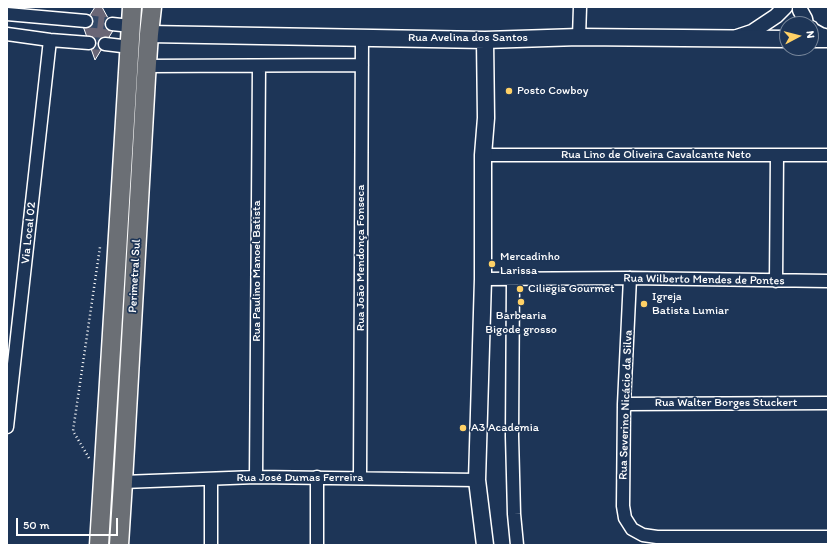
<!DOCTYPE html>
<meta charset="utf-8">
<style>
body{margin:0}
#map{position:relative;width:835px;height:552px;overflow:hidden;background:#1d3557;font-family:Itim,sans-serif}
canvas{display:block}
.frame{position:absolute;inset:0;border:8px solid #fff;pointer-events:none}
.north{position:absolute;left:779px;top:16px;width:40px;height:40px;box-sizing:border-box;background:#1d3557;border:1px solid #77869a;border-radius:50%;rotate:83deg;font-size:11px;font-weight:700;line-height:16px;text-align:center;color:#fff}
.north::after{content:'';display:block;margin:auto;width:14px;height:18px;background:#ffd166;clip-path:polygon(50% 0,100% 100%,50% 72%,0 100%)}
.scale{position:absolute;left:16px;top:518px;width:102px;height:18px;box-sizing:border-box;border:2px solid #fff;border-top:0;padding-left:5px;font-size:12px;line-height:14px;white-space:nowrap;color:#fff;-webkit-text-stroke:3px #1d3557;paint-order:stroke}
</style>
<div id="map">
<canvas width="835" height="552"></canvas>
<div class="frame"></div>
<div class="north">N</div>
<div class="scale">50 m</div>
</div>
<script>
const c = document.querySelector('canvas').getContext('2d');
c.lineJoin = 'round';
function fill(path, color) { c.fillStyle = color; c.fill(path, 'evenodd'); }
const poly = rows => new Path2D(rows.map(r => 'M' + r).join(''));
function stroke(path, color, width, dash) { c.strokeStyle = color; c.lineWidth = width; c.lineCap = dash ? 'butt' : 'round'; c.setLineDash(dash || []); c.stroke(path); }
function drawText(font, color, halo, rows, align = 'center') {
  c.font = font + ' Itim,sans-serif'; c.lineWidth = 3.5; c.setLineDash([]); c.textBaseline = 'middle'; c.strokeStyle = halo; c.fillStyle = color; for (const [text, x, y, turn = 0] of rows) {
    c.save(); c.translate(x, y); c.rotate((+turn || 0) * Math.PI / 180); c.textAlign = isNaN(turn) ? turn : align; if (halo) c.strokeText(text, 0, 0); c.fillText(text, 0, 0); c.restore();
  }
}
const building = poly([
 [95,7,102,7,114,29,95,60,83,26,95,7]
]);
fill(building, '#6a6676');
stroke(building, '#fff', 1);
stroke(poly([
 [86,21,112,24],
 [89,43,105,44]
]), '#344968', 12, [12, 6]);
const minor = poly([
 [7,14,86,21],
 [112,24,131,26],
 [7,34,50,40,89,43],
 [579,37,580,7],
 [105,44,130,47],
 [147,66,362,65],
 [483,155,828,155],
 [630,278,624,404,623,506,625,518,632,529,643,535,657,537,828,537],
 [483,279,630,278,828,281],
 [513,280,512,436,514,514,517,545],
 [776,281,777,155],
 [624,404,828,403],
 [7,427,50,40],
 [256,477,259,66],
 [360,478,362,37],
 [211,479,211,545],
 [123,482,256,477,477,480],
 [317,545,317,477]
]);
const tertiary = poly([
 [800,7,800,10,805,19,806,24],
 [811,28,812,30,821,35,828,37],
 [737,37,752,32,776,16,785,7]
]);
const secondary = poly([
 [149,34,485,40,579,37,787,39],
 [811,39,828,39],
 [485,40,486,118,483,155,483,279,477,480,485,545]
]);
const primary = poly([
 [99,545,132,7],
 [119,545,123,482,146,78,149,34,152,7]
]);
stroke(minor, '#fff', 15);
stroke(tertiary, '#fff', 17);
stroke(secondary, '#fff', 19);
stroke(primary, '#fff', 21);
stroke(poly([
 [89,458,73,431,100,247]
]), '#fff', 2.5, [1, 3]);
stroke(minor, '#1d3557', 12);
stroke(tertiary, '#1d3557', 14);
stroke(secondary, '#1d3557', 16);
stroke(primary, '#6b6f75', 18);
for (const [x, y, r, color] of [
 [509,91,4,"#ffd166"],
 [492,264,4,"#ffd166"],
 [520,289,4,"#ffd166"],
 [521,302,4,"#ffd166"],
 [644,304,4,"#ffd166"],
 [463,428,4,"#ffd166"]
]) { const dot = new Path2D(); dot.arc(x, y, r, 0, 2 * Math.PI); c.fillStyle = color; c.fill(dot); stroke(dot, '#1d3557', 1.5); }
drawText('12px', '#fff', '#1d3557', [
 ["Rua Avelina dos Santos",468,38],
 ["Rua Lino de Oliveira Cavalcante Neto",656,155],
 ["Via Local 02",29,233,-84],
 ["Rua João Mendonça Fonseca",361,258,-90],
 ["Rua Paulino Manoel Batista",257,271,-90],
 ["Perimetral Sul",135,276,-87],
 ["Rua Wilberto Mendes de Pontes",704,280,1],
 ["Rua Walter Borges Stuckert",726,403],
 ["Rua Severino Nicácio da Silva",626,405,-88],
 ["Rua José Dumas Ferreira",300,478]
]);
drawText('12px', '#fff', '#1d3557', [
 ["Posto Cowboy",517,91],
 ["Mercadinho",500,257],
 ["Larissa",500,271],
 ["Ciliegia Gourmet",528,289],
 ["Igreja",652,297],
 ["Batista Lumiar",652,311],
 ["Barbearia",521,316,"center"],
 ["Bigode grosso",521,330,"center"],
 ["A3 Academia",471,428]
], 'left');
</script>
